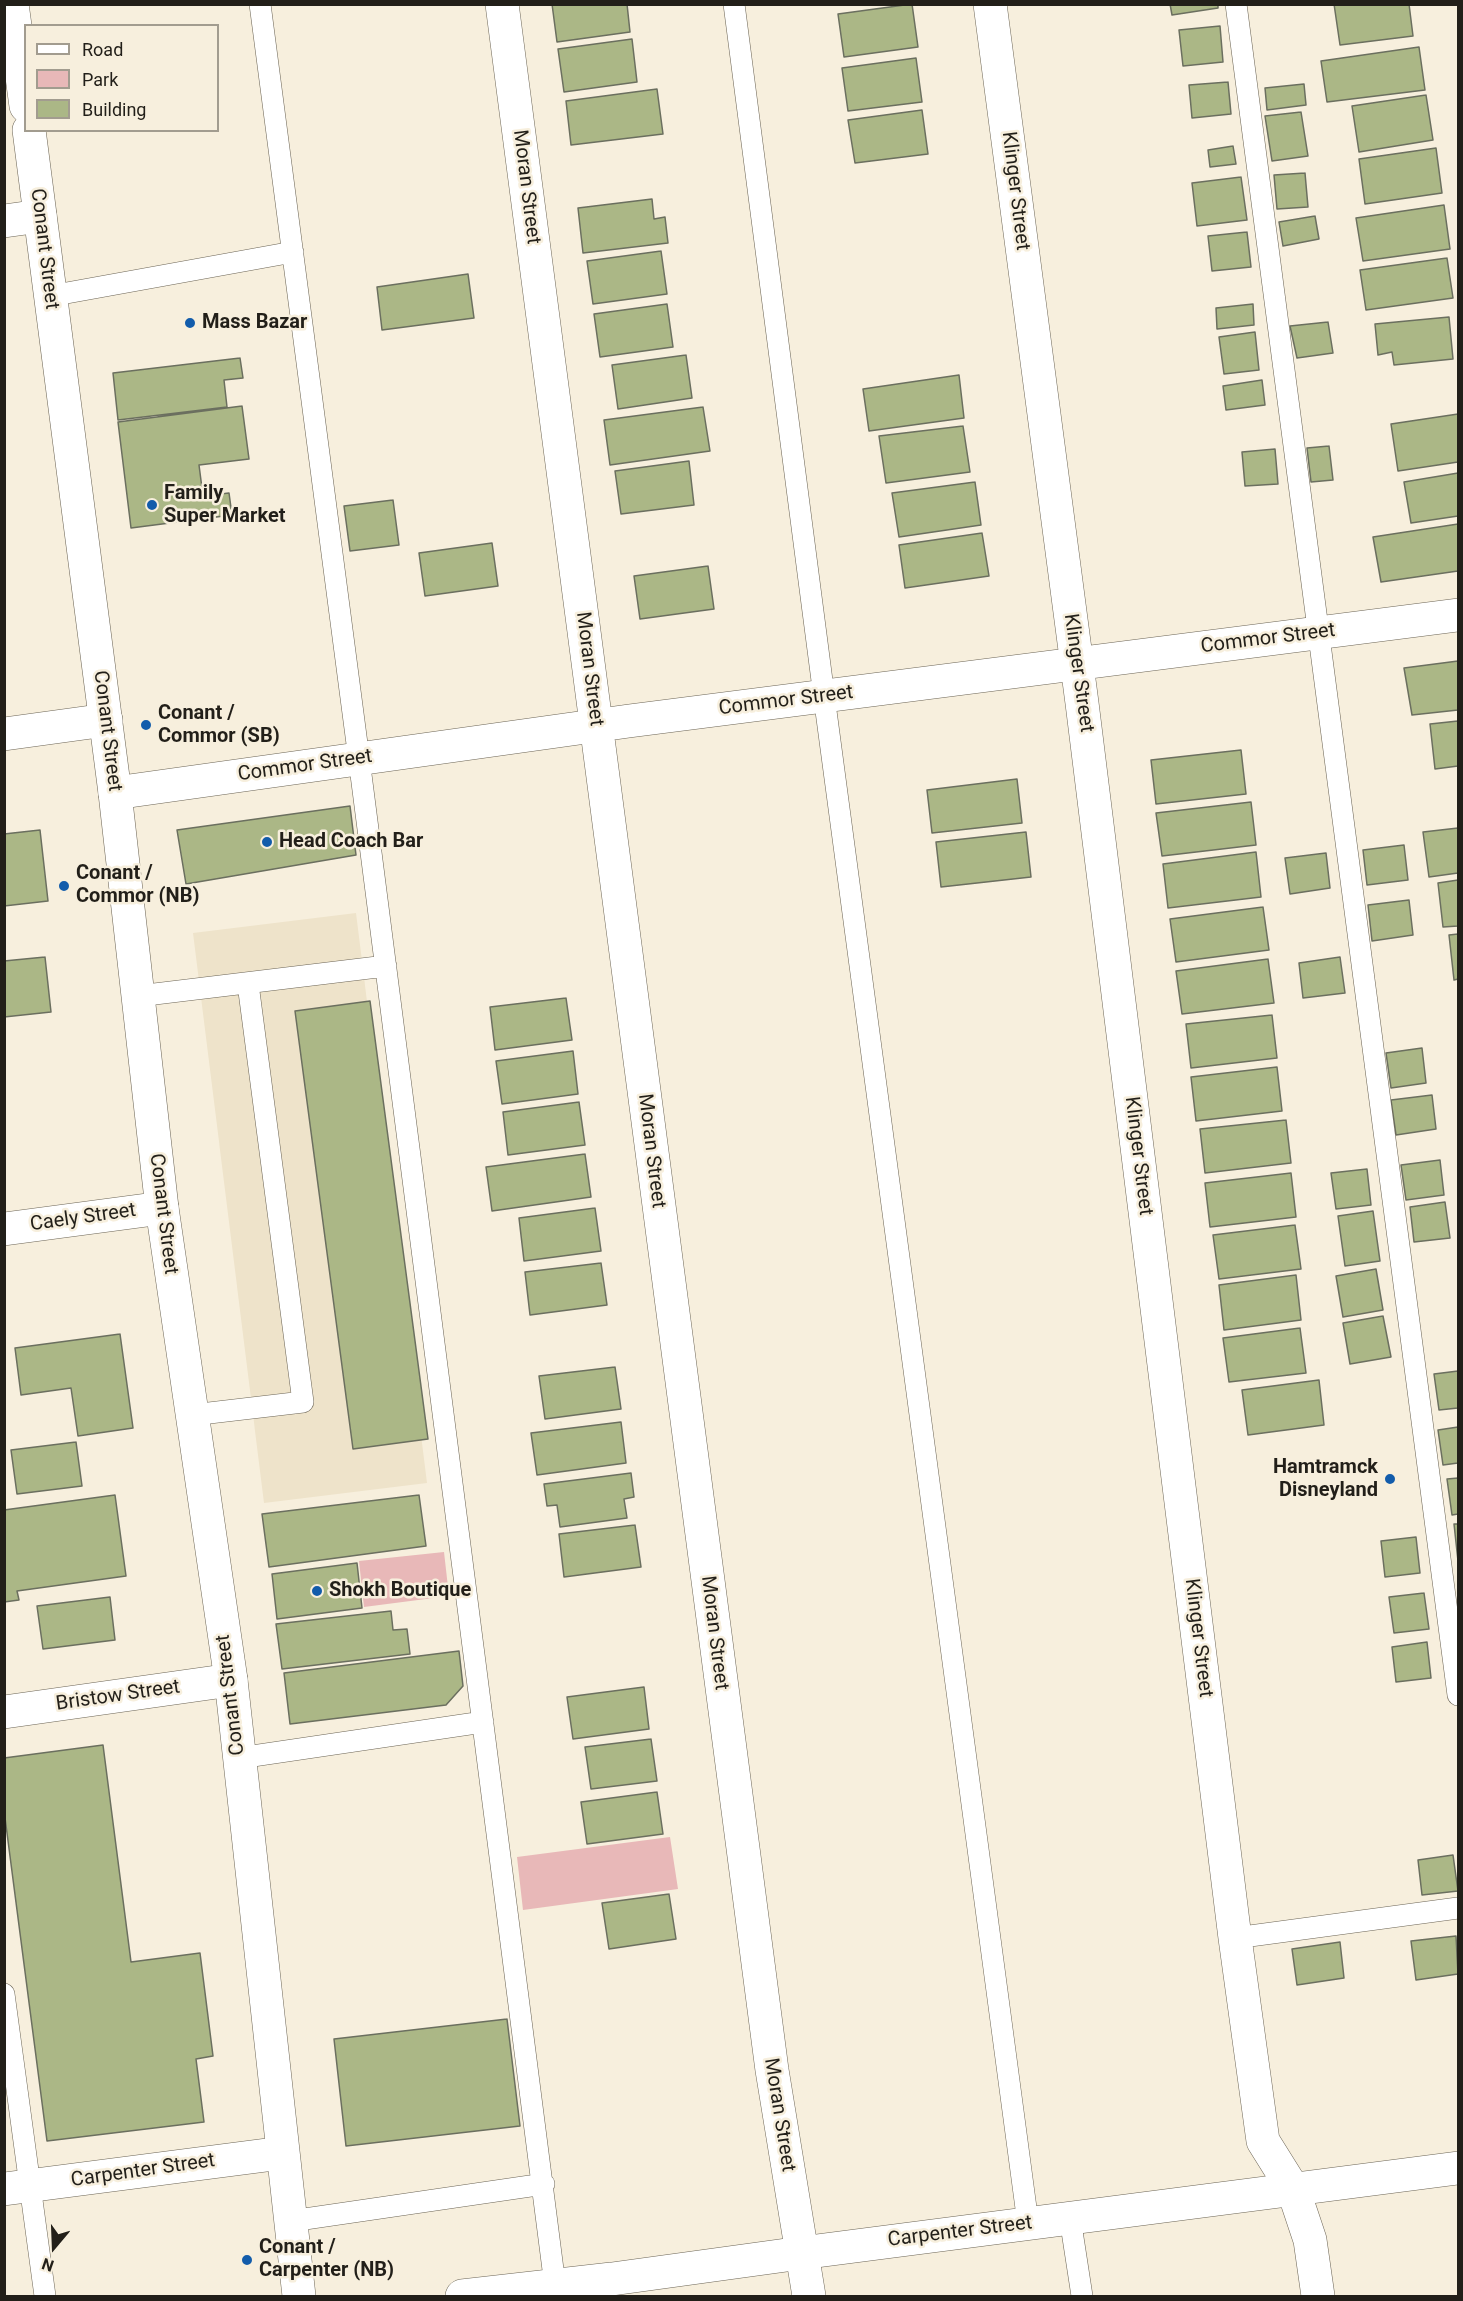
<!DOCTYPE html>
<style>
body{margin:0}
#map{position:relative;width:1463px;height:2301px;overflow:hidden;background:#f7efdd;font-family:Roboto,sans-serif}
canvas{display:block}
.frame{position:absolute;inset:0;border:6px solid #221f19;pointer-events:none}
.legend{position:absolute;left:24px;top:24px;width:195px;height:108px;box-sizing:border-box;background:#f7efdd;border:2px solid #a29c8f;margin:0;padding:8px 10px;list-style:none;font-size:18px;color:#221f19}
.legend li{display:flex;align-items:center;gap:12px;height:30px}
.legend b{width:30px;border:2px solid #a29c8f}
.north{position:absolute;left:24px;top:2217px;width:60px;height:60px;-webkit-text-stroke:4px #f7efdd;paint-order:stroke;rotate:199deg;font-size:16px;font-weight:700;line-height:24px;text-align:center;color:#221f19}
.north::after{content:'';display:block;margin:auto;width:21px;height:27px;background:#221f19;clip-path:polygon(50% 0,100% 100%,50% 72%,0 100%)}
</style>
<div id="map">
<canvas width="1463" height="2301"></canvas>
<div class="frame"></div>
<ul class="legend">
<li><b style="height:8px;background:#fff"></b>Road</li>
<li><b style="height:16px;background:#e8b8b8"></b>Park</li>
<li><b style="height:16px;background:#abb786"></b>Building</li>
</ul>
<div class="north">N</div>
</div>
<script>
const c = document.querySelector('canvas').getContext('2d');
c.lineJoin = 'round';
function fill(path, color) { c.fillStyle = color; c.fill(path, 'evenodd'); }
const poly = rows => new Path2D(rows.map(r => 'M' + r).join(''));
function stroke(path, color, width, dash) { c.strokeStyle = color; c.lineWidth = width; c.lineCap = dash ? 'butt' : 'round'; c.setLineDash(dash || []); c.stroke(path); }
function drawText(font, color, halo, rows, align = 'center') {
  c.font = font + ' Roboto,sans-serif'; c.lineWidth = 5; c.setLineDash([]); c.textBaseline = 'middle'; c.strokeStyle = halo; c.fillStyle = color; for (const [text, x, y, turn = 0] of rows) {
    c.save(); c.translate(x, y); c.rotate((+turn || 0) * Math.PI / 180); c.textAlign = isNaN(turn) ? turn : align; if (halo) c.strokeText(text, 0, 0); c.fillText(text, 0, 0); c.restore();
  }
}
fill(poly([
 [356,913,427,1483,264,1503,193,933]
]), '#eee3ca');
fill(poly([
 [444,1552,449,1596,364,1607,359,1561],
 [670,1837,678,1889,523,1910,517,1857]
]), '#e8b8b8');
const building = poly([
 [552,4,627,4,630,32,557,42,552,4],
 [912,4,918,47,844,57,838,14,912,4],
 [1170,4,1218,4,1218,8,1172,15,1170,4],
 [1334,4,1409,4,1413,36,1340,45,1334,4],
 [1220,26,1223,62,1183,66,1179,30,1220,26],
 [632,39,637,82,564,92,558,49,632,39],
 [1419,47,1425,90,1327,102,1321,61,1419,47],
 [916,58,922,102,848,111,842,68,916,58],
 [1228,82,1231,114,1192,118,1189,85,1228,82],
 [1304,84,1306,105,1267,110,1265,88,1304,84],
 [657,89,663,134,571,145,566,101,657,89],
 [1426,95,1433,140,1359,152,1352,106,1426,95],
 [922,110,928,154,855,163,848,120,922,110],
 [1301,112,1308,156,1272,161,1265,116,1301,112],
 [1233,146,1236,164,1210,167,1208,150,1233,146],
 [1436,148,1442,193,1365,204,1359,159,1436,148],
 [1305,173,1308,207,1277,209,1274,175,1305,173],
 [1241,177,1247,220,1197,226,1192,183,1241,177],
 [652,199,654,219,665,217,668,243,583,253,578,208,652,199],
 [1444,205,1450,249,1363,261,1356,218,1444,205],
 [1315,216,1319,239,1283,246,1279,222,1315,216],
 [1247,232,1251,267,1212,271,1208,236,1247,232],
 [661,251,667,294,593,304,587,261,661,251],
 [1447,258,1453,298,1366,310,1360,270,1447,258],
 [468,274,474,318,382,330,377,287,468,274],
 [667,304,673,347,600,357,594,314,667,304],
 [1253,304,1254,325,1217,329,1216,308,1253,304],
 [1449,317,1453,359,1394,365,1392,352,1378,355,1375,324,1449,317],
 [1328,322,1333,353,1297,358,1290,326,1328,322],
 [1255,332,1259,370,1224,374,1219,337,1255,332],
 [686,355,692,398,618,409,612,365,686,355],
 [240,358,243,378,224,380,227,407,118,420,113,373,240,358],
 [959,375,964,418,869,431,863,389,959,375],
 [1262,380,1265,405,1226,410,1223,386,1262,380],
 [242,406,249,459,199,465,203,496,229,493,232,515,131,528,118,422,242,406],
 [703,407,710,451,610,465,604,420,703,407],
 [1458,414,1458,462,1398,471,1391,424,1458,414],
 [963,426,970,472,886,483,879,436,963,426],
 [1329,446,1333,480,1311,482,1307,448,1329,446],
 [1275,449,1278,484,1245,486,1242,452,1275,449],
 [689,461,694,505,621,514,615,471,689,461],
 [1458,473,1458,516,1411,523,1404,482,1458,473],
 [975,482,981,525,899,537,892,493,975,482],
 [393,500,399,545,350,551,344,506,393,500],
 [1458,524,1458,571,1381,582,1373,537,1458,524],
 [982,533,989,576,905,588,899,545,982,533],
 [492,543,498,586,425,596,419,553,492,543],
 [708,566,714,609,640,619,634,576,708,566],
 [1458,661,1458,710,1412,715,1404,668,1458,661],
 [1458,721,1458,766,1435,769,1430,724,1458,721],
 [1241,750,1246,794,1156,804,1151,760,1241,750],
 [1017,779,1022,823,932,833,927,790,1017,779],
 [1251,802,1256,845,1162,856,1156,813,1251,802],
 [350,806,356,855,186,884,177,830,350,806],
 [1458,828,1458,873,1429,877,1423,832,1458,828],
 [40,830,48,901,4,906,4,834,40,830],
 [1026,832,1031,877,941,887,936,842,1026,832],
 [1404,845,1408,880,1367,885,1363,850,1404,845],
 [1256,852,1261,897,1168,908,1163,864,1256,852],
 [1326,853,1330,888,1290,894,1285,858,1326,853],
 [1458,880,1458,926,1443,927,1438,883,1458,880],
 [1409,900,1413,935,1372,941,1368,905,1409,900],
 [1263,907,1269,950,1176,962,1170,919,1263,907],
 [1458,934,1458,979,1454,980,1449,935,1458,934],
 [45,957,51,1012,4,1017,4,961,45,957],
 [1340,957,1345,993,1303,998,1299,963,1340,957],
 [1268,959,1274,1003,1182,1014,1176,971,1268,959],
 [566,998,572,1040,495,1050,490,1007,566,998],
 [370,1001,428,1439,353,1449,295,1011,370,1001],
 [1272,1015,1277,1058,1191,1068,1186,1024,1272,1015],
 [1422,1048,1426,1083,1391,1088,1386,1053,1422,1048],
 [573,1051,578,1094,502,1104,496,1061,573,1051],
 [1277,1067,1282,1111,1196,1121,1191,1077,1277,1067],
 [1432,1095,1436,1129,1396,1135,1391,1100,1432,1095],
 [579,1102,585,1145,508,1155,503,1112,579,1102],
 [1286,1120,1291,1163,1205,1173,1200,1129,1286,1120],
 [585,1154,591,1197,492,1211,486,1167,585,1154],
 [1440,1160,1444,1195,1406,1200,1401,1165,1440,1160],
 [1367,1169,1371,1205,1336,1209,1331,1173,1367,1169],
 [1291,1173,1296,1217,1210,1227,1205,1183,1291,1173],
 [1445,1202,1450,1238,1414,1242,1410,1207,1445,1202],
 [595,1208,601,1251,524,1261,519,1218,595,1208],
 [1373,1211,1380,1261,1345,1266,1338,1216,1373,1211],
 [1295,1225,1301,1269,1219,1279,1213,1235,1295,1225],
 [601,1263,607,1305,530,1315,525,1272,601,1263],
 [1376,1269,1383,1310,1343,1317,1336,1276,1376,1269],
 [1296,1275,1301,1320,1224,1330,1219,1285,1296,1275],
 [1383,1316,1391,1357,1350,1364,1343,1323,1383,1316],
 [1300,1328,1306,1373,1229,1382,1223,1338,1300,1328],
 [120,1334,133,1428,78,1436,71,1388,21,1395,15,1348,120,1334],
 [615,1367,621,1409,545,1419,539,1376,615,1367],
 [1458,1371,1458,1408,1439,1410,1434,1374,1458,1371],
 [1319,1380,1324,1425,1248,1435,1242,1390,1319,1380],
 [621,1422,626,1463,537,1475,531,1433,621,1422],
 [1458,1427,1458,1463,1443,1465,1438,1430,1458,1427],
 [76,1442,82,1486,17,1494,11,1450,76,1442],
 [631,1473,634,1497,624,1499,627,1518,560,1527,557,1505,547,1506,544,1484,631,1473],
 [1458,1478,1458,1514,1452,1515,1447,1479,1458,1478],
 [115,1495,126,1576,17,1591,19,1600,4,1602,4,1510,115,1495],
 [419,1495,426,1546,269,1567,262,1514,419,1495],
 [1454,1524,1458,1524,1458,1561,1454,1524],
 [635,1525,641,1567,564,1577,559,1534,635,1525],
 [1416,1537,1420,1573,1385,1577,1381,1541,1416,1537],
 [357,1563,362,1608,277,1619,272,1574,357,1563],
 [1424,1593,1429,1629,1394,1633,1389,1597,1424,1593],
 [110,1597,115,1640,43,1649,37,1606,110,1597],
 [391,1611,393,1630,407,1629,410,1654,282,1669,276,1624,391,1611],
 [1427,1642,1431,1678,1396,1682,1392,1647,1427,1642],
 [459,1651,463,1686,446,1705,290,1724,284,1673,459,1651],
 [644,1687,649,1729,573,1739,567,1697,644,1687],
 [651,1739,657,1781,591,1789,585,1747,651,1739],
 [103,1745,131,1962,200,1953,213,2056,196,2059,204,2122,47,2141,4,1810,4,1758,103,1745],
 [657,1792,663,1834,587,1844,581,1802,657,1792],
 [1453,1855,1458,1891,1422,1895,1418,1860,1453,1855],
 [669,1894,676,1939,609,1949,602,1903,669,1894],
 [1456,1936,1458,1974,1416,1980,1411,1941,1456,1936],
 [1340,1942,1344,1978,1297,1985,1292,1949,1340,1942],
 [507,2019,520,2126,346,2146,334,2039,507,2019]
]);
fill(building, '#abb786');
stroke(building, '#6b6f5f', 1.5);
const lane = poly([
 [260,4,359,759,555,2285],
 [734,4,824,696,1028,2223],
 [1236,4,1458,1695],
 [50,296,293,252],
 [138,996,386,966],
 [192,1415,303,1402,248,984],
 [239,1758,483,1722],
 [1235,1938,1458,1908],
 [4,1994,45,2296],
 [1070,2218,1082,2296],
 [291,2221,544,2184]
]);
const street = poly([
 [502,4,772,2070,809,2296],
 [990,4,1082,703,1235,1938,1263,2141,1293,2189,1310,2240,1318,2296],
 [4,221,40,216],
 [4,734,106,720],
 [115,793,629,721,1458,615],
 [4,1229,162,1208],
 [4,1712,231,1680],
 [4,2189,282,2153]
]);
const secondary = poly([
 [12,4,26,106],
 [29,130,115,793,162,1208,231,1680,299,2296],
 [462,2296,612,2279,801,2253,1458,2168]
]);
stroke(lane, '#6c6556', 22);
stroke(street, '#6c6556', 34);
stroke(secondary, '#6c6556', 34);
stroke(lane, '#fff', 21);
stroke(street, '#fff', 33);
stroke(secondary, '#fff', 33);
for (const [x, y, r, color] of [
 [190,323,6,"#125cab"],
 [152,505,6,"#125cab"],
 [146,725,6,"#125cab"],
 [267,842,6,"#125cab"],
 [64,886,6,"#125cab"],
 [1390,1479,6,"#125cab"],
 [317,1591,6,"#125cab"],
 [247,2260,6,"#125cab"]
]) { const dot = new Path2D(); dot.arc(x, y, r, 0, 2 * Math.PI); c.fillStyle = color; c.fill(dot); stroke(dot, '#f7efdd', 2); }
drawText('20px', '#221f19', '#f7efdd', [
 ["Moran Street",526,187,83],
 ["Klinger Street",1015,191,83],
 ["Conant Street",44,249,83],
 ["Commor Street",1268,639,-7],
 ["Moran Street",589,669,83],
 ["Klinger Street",1078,673,82],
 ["Commor Street",786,701,-7],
 ["Conant Street",107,731,83],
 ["Commor Street",305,766,-8],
 ["Moran Street",651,1151,83],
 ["Klinger Street",1138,1156,83],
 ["Conant Street",163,1214,83],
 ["Caely Street",83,1218,-8],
 ["Moran Street",714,1633,83],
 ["Klinger Street",1198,1638,83],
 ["Conant Street",231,1695,-97],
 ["Bristow Street",118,1696,-8],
 ["Moran Street",779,2115,81],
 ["Carpenter Street",143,2171,-8],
 ["Carpenter Street",960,2232,-7]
]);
drawText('bold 20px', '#221f19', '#f7efdd', [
 ["Mass Bazar",202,323],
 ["Family",164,494],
 ["Super Market",164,517],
 ["Conant /",158,714],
 ["Commor (SB)",158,737],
 ["Head Coach Bar",279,842],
 ["Conant /",76,874],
 ["Commor (NB)",76,897],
 ["Hamtramck",1378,1468,"right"],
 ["Disneyland",1378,1491,"right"],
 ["Shokh Boutique",329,1591],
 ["Conant /",259,2248],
 ["Carpenter (NB)",259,2271]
], 'left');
</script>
